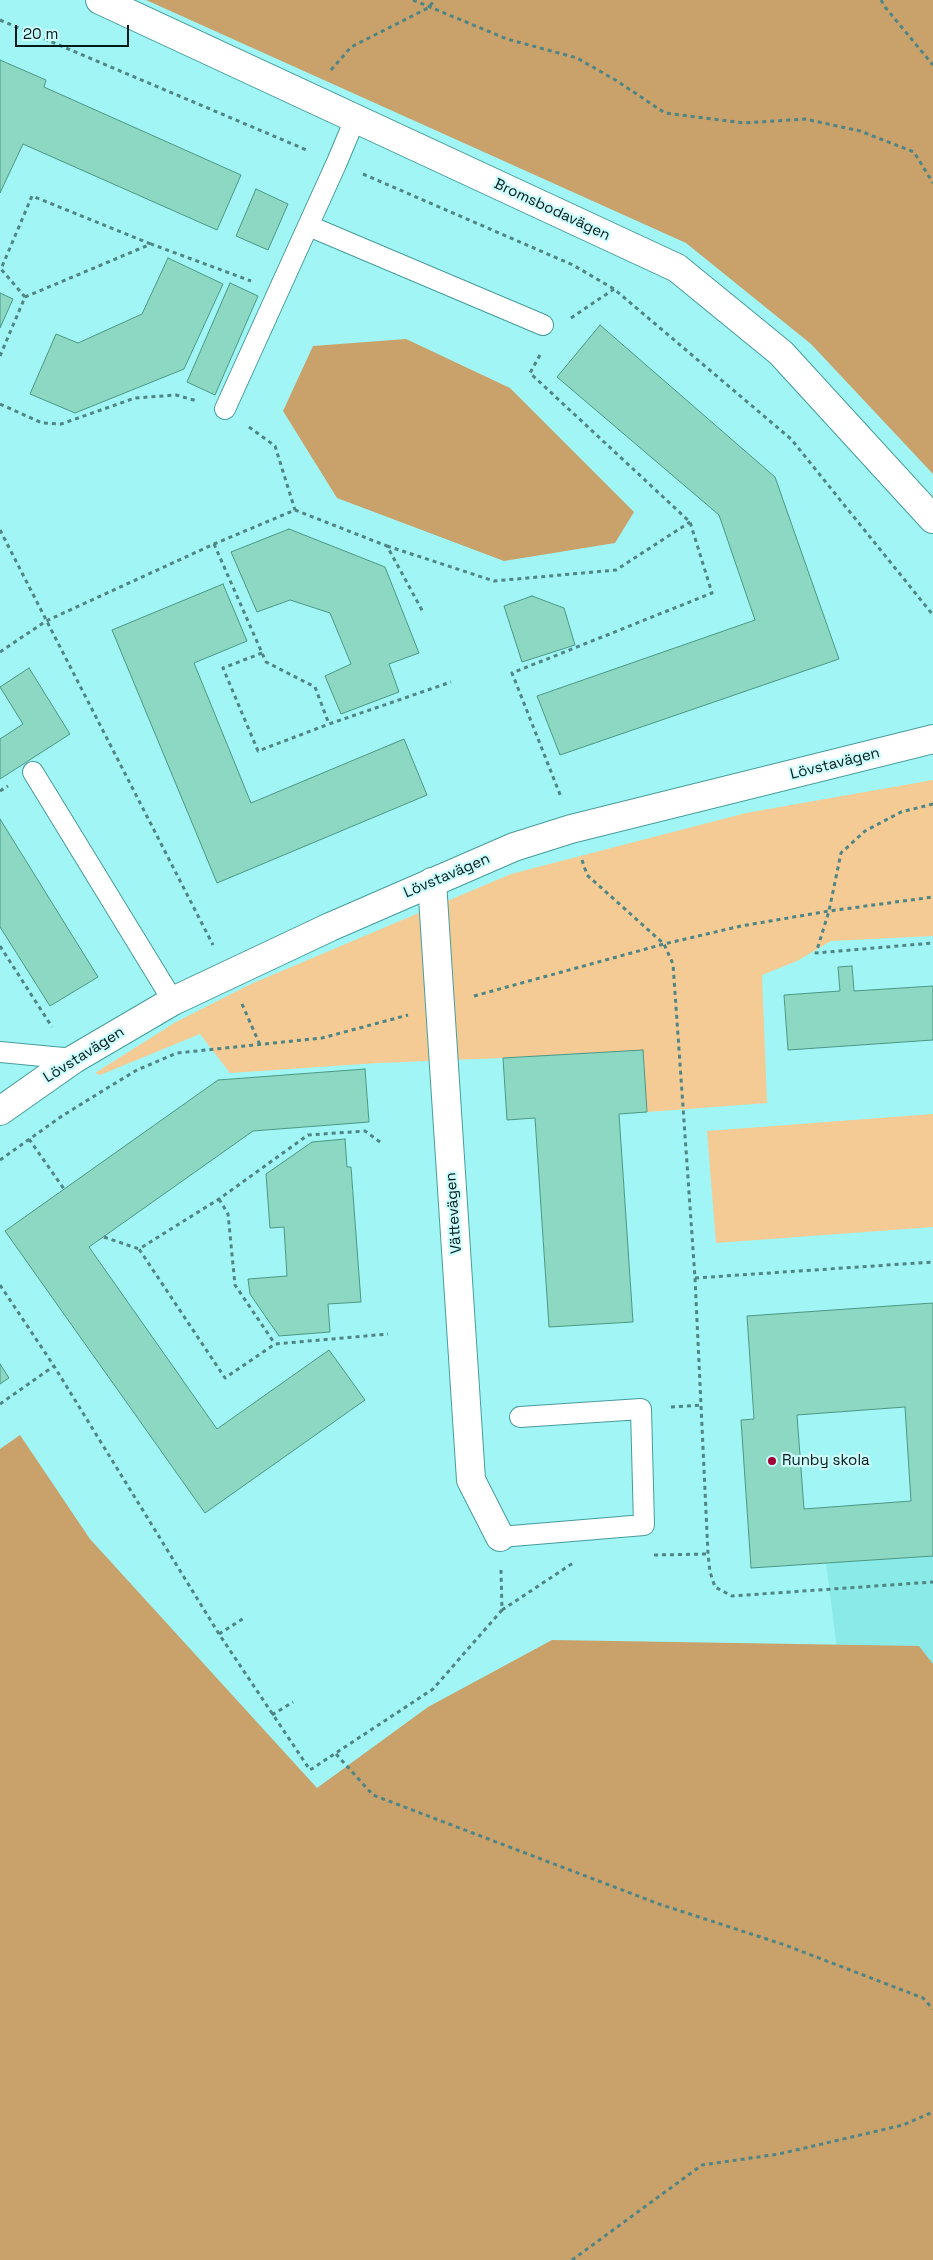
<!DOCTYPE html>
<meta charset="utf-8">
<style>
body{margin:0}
#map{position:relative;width:933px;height:2260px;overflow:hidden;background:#a1f6f5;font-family:"Space Grotesk",sans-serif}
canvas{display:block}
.scale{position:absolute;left:15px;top:25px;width:114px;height:22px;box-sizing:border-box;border:2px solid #011a1a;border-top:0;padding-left:6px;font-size:15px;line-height:18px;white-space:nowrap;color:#011a1a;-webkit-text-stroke:4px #ccfcfb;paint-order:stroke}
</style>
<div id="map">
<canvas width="933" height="2260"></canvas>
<div class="scale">20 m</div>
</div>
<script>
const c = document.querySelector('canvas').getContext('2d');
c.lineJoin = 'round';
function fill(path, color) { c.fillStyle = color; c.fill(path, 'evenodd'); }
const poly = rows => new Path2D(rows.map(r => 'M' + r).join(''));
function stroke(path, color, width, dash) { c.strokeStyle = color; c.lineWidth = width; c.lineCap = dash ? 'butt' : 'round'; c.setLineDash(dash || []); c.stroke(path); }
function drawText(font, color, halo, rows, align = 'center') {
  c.font = font + ' "Space Grotesk",sans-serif'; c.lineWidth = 4.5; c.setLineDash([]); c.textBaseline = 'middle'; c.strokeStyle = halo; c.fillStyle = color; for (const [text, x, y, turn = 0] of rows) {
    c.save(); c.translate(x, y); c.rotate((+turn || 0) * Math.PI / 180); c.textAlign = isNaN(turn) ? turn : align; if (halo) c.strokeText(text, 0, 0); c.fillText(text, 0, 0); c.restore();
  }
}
fill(poly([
 [933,1556,933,1822,846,1720,826,1563]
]), '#8aeae8');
fill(poly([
 [933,780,933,936,831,941,797,961,762,975,767,1103,647,1112,642,1050,503,1058,378,1063,230,1073,200,1034,100,1075,95,1073,176,1022,251,984,511,874,746,813],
 [933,1114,933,1227,716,1243,707,1131]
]), '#f4cb94');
fill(poly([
 [146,0,933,0,933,474,811,344,686,243],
 [406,339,510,388,634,512,615,543,504,561,337,498,283,411,313,346],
 [20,1435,90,1539,317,1788,428,1707,552,1640,919,1646,933,1664,933,2260,0,2260,0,1449]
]), '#c9a16a');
const building = poly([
 [0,60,46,80,44,87,241,175,217,230,23,144,0,193,0,60],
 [256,189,288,204,268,250,236,236,256,189],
 [168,258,223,284,184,369,75,413,30,394,56,334,78,343,142,314,168,258],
 [230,283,258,296,215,395,187,382,230,283],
 [0,293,13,299,0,328,0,293],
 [600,325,775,477,839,659,560,755,537,696,755,620,719,515,557,377,600,325],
 [289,529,385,567,419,653,389,664,399,692,341,714,325,676,351,664,330,613,290,600,257,612,231,552,289,529],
 [223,584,247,641,194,663,251,803,404,739,427,795,217,883,112,630,223,584],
 [532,596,564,608,575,645,522,662,504,606,532,596],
 [29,668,70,734,0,779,0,739,23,724,0,687,29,668],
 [0,819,98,977,50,1006,0,927,0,819],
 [852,966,854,991,933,986,933,1040,788,1050,784,995,840,991,838,967,852,966],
 [643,1050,647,1112,619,1114,633,1322,549,1327,535,1118,507,1120,503,1058,643,1050],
 [365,1069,369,1122,253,1131,89,1247,217,1429,329,1350,365,1400,205,1513,5,1231,218,1080,365,1069],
 [345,1139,347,1167,351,1167,361,1302,328,1304,330,1332,279,1336,250,1294,248,1279,287,1276,284,1227,270,1228,266,1174,312,1142,345,1139],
 [933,1303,933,1556,751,1568,741,1420,754,1419,747,1316,933,1303],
 [905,1407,911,1501,804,1509,797,1415,905,1407],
 [0,1364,9,1378,0,1384,0,1364]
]);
fill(building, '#8cd8c3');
stroke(building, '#4b9784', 1);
const lane = poly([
 [309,226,543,325],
 [225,409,337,162,355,119],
 [33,772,173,1001],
 [0,1052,74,1059],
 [500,1537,644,1525,641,1409,520,1417]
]);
const street = poly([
 [100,0,677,268,781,353,933,519],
 [432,882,471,1480,500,1537]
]);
const secondary = poly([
 [0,1111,74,1059,173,1001,330,927,514,847,571,829,933,739]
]);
stroke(lane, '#479c9b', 22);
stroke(street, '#479c9b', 30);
stroke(secondary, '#479c9b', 30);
stroke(poly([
 [413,0,507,39,577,58,617,81,665,113,744,123,805,119,860,131,914,152,933,183],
 [881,0,885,7,933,65],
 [0,20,309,151],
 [331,70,351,47,428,8,435,0],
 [363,174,573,265,614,289,791,439,933,615],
 [25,297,1,269,32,196,151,244],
 [571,318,614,289],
 [540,355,530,373,690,522,712,593,512,673,561,797],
 [0,356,25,297,151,244,251,281],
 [0,404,42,423,61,424,135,398,176,395,197,401],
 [249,427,275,446,295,510],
 [0,530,213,945],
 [214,544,266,662,315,687,329,724,451,682],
 [387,546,494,581,616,570,690,522],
 [0,652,46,621,214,544,295,510,387,546,423,612],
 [262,653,223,668,258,751,329,724],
 [0,791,8,786],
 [933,804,901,812,865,831,841,853,829,911,816,953,933,943],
 [582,860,587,875,664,944,673,964,695,1278,708,1554,710,1572,715,1587,732,1596,933,1582],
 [0,946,52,1027],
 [474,996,664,944,741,926,829,911,933,897],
 [242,1004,260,1045],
 [29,1139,64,1189],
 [380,1142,365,1131,308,1135,219,1199,139,1249,225,1378,275,1344,388,1334],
 [0,1160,62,1116,104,1090,137,1070,177,1053,322,1038,408,1015],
 [219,1199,228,1214,235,1285,275,1344],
 [104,1237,139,1249],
 [695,1278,933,1262],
 [0,1285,54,1366,219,1634,310,1770,433,1689,502,1610,501,1570],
 [0,1404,54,1366],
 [671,1407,701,1405],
 [654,1555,708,1554],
 [502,1610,573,1563],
 [219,1634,244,1618],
 [272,1715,293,1702],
 [336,1754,373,1795,659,1904,785,1945,923,1998,933,2009],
 [572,2260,702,2165,779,2154,903,2125,933,2112]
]), '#4f8584', 3, [4, 4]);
stroke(lane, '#fff', 20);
stroke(street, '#fff', 28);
stroke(secondary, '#fff', 28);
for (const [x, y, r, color] of [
 [772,1461,5,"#a20235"]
]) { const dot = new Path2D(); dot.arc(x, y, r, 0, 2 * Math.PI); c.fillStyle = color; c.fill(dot); stroke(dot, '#ccfcfb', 2); }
drawText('15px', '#011a1a', '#ccfcfb', [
 ["Bromsbodavägen",552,210,25],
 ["Lövstavägen",835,764,-14],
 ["Lövstavägen",447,876,-23],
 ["Lövstavägen",84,1055,-32],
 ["Vättevägen",454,1213,-94]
]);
drawText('15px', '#011a1a', '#ccfcfb', [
 ["Runby skola",782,1461]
], 'left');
</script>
